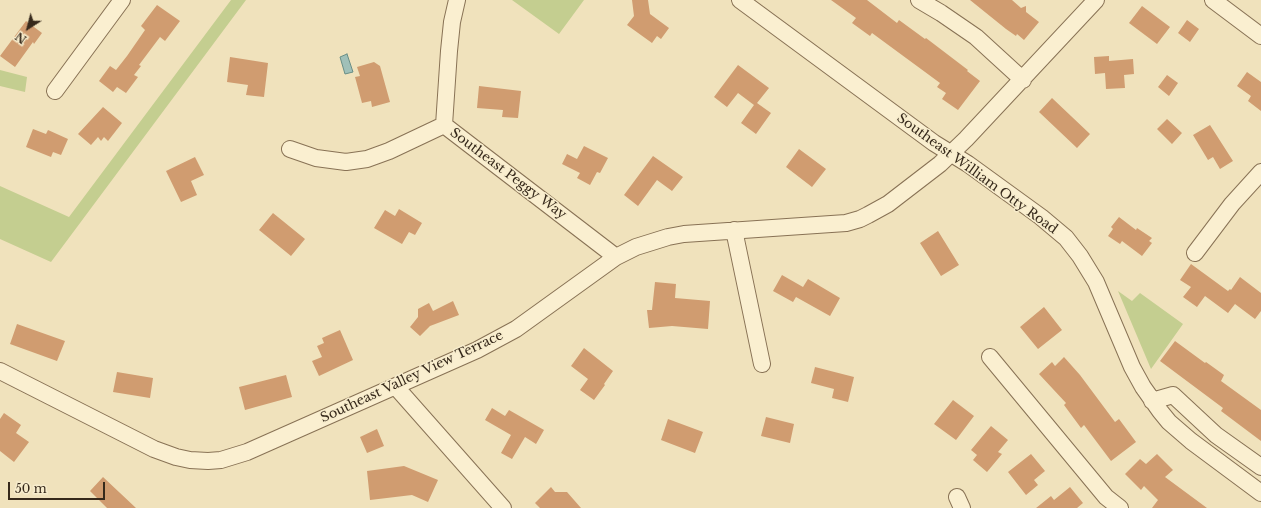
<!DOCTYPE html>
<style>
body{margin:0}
#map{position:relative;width:1261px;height:508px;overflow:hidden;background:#f0e2bc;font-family:"Libre Baskerville",serif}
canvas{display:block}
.north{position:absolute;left:8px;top:8px;width:40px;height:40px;-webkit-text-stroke:3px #f7eccc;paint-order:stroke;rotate:216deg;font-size:11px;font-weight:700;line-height:16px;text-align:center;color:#36291b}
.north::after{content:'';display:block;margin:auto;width:14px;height:18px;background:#36291b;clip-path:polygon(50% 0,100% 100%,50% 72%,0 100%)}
.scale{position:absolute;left:8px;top:482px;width:97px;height:18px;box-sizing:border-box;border:2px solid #36291b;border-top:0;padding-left:5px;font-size:12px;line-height:14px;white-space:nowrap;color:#36291b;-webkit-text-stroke:3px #f7eccc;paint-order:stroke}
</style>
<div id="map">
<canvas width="1261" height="508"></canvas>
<div class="north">N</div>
<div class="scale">50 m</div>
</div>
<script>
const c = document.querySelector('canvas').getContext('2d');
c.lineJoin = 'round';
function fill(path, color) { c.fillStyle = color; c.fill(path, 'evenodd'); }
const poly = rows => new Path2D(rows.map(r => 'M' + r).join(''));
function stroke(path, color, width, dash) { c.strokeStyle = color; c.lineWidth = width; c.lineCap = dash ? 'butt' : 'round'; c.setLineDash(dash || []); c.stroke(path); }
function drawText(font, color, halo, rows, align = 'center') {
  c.font = font + ' "Libre Baskerville",serif'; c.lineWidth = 3; c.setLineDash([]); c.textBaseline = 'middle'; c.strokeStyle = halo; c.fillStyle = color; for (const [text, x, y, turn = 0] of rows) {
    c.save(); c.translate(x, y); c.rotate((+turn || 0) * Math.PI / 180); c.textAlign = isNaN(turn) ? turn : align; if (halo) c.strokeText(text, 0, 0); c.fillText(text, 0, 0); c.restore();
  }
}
fill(poly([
 [231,0,246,0,51,262,0,239,0,186,69,217],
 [512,0,584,0,559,34],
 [0,70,27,77,25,92,0,86],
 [1118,291,1132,301,1140,293,1183,324,1151,369]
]), '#c4ce90');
const water = poly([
 [347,54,353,72,345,74,340,57,347,54]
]);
fill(water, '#a0c0b8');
stroke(water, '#688e86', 1);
fill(poly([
 [632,0,648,0,650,14,669,28,661,39,657,36,652,43,627,25,634,16],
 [831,0,867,0,897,23,899,20,925,39,926,38,968,70,967,71,980,81,958,110,942,99,946,93,937,87,940,83,872,33,870,36,852,23,856,18],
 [970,0,1012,0,1021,8,1026,6,1026,12,1039,22,1024,40,1017,34,1016,36,1006,29],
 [157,5,180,21,165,41,160,37,139,65,141,66,134,75,138,77,126,93,117,87,113,92,99,81,110,66,116,70,127,56,145,30,141,26],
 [1142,6,1170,27,1157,44,1129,23],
 [1187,20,1199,29,1190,42,1178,33],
 [26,21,42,33,34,44,33,42,15,67,0,56],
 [1109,56,1109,61,1133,59,1134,74,1124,75,1125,88,1106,89,1105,73,1095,74,1094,57],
 [230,57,268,63,264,97,246,95,248,85,227,82],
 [374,62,380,66,390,102,372,107,371,101,362,103,355,77,360,76,357,67],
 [738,65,769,88,757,103,771,113,756,134,741,123,754,105,738,93,727,107,714,97],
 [1247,72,1261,82,1261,111,1248,101,1251,96,1237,86],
 [1167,75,1178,83,1169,96,1158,87],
 [479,86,521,91,518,118,502,117,503,110,477,108],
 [1052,98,1090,134,1077,148,1039,112],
 [103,107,122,123,108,141,104,137,101,141,98,137,91,145,78,134],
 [1167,119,1182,133,1172,144,1157,129],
 [1210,125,1233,161,1220,169,1213,157,1208,160,1193,135],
 [33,129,46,134,48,130,68,139,61,155,53,152,51,157,26,147],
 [584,146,608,158,600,173,597,172,590,185,577,178,580,173,562,164,567,154,577,159],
 [799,149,826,169,812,187,786,167],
 [653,156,683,177,672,191,657,180,638,206,624,195],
 [195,157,204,175,191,181,197,195,181,202,166,171],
 [399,209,422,223,415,235,409,232,402,244,374,228,385,210,395,216],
 [273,213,305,239,291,256,259,230],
 [1119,217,1136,230,1137,228,1152,238,1149,241,1152,243,1142,256,1122,241,1120,244,1108,236,1113,229,1111,227],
 [938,231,959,265,941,276,920,243],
 [1191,264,1228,291,1230,289,1231,290,1240,277,1261,293,1261,311,1255,319,1235,304,1228,313,1205,296,1197,307,1183,297,1191,287,1180,280],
 [782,275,803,287,808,279,840,298,830,316,796,297,793,302,773,291],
 [655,282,676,284,675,298,710,301,708,329,672,326,649,328,647,310,652,310],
 [453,301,459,315,430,326,420,336,410,327,418,317,418,309,429,303,433,311],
 [1044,307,1062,330,1038,349,1020,327],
 [17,324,65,341,57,361,10,344],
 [340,330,353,360,319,376,312,361,322,357,317,346,324,343,322,338],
 [1175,341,1205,363,1206,362,1224,375,1221,381,1261,410,1261,441,1221,411,1223,408,1160,361],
 [584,348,613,371,604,384,605,385,594,400,580,390,588,379,571,366],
 [1064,357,1080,375,1115,422,1119,419,1136,442,1111,461,1084,425,1081,428,1064,405,1066,403,1039,374,1052,362,1055,366],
 [815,367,854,377,848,402,832,398,834,389,811,383],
 [117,372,153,378,150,398,113,392],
 [286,375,292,397,245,410,239,387],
 [953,400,974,416,956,440,934,424],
 [492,408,505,416,509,410,544,430,536,444,525,437,512,459,501,453,511,435,485,420],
 [4,413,21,425,16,433,29,442,14,462,0,451,0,419],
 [766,417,794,424,790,443,761,436],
 [668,419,703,432,695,453,661,440],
 [991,426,1008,440,998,452,1002,454,987,472,973,460,977,455,971,450],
 [377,429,384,446,367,453,360,437],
 [1031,454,1045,471,1034,480,1038,485,1026,495,1008,472],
 [1157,454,1173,470,1165,477,1207,508,1152,508,1158,500,1144,486,1141,490,1125,474,1140,459,1146,464],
 [404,466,438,480,428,502,412,495,370,500,367,471],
 [103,477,136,508,107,508,90,491],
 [551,487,555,492,567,492,581,508,540,508,535,503],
 [1070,487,1083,503,1077,508,1036,508,1051,496,1054,500]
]), '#d09c70');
const minor = poly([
 [457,0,452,22,449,51,444,125,616,257],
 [740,0,934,143,968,164,1041,217,1066,238,1080,256,1096,282,1132,367,1143,387,1160,411,1169,422,1191,441,1261,493],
 [919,0,941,13,976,37,1023,80],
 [1213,0,1261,36],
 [55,91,122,0],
 [290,149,316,158,346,162,367,159,389,151,444,125],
 [734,230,762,364],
 [1195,253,1232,204,1261,172],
 [990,357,1106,497,1120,508],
 [0,371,154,449,176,457,190,460,208,461,221,460,247,452,477,350,516,329,616,257,636,247,668,237,684,234,846,223,860,219,868,215,888,204,940,164,966,139,1096,0],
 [396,387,503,508],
 [1152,401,1173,395,1216,435,1261,467],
 [957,497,962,508]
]);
stroke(minor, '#887255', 18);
stroke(minor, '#faefd0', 16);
drawText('13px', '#36291b', '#f7eccc', [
 ["Southeast Peggy Way",508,174,37],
 ["Southeast William Otty Road",977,174,36],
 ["Southeast Valley View Terrace",412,377,-25]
]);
</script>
